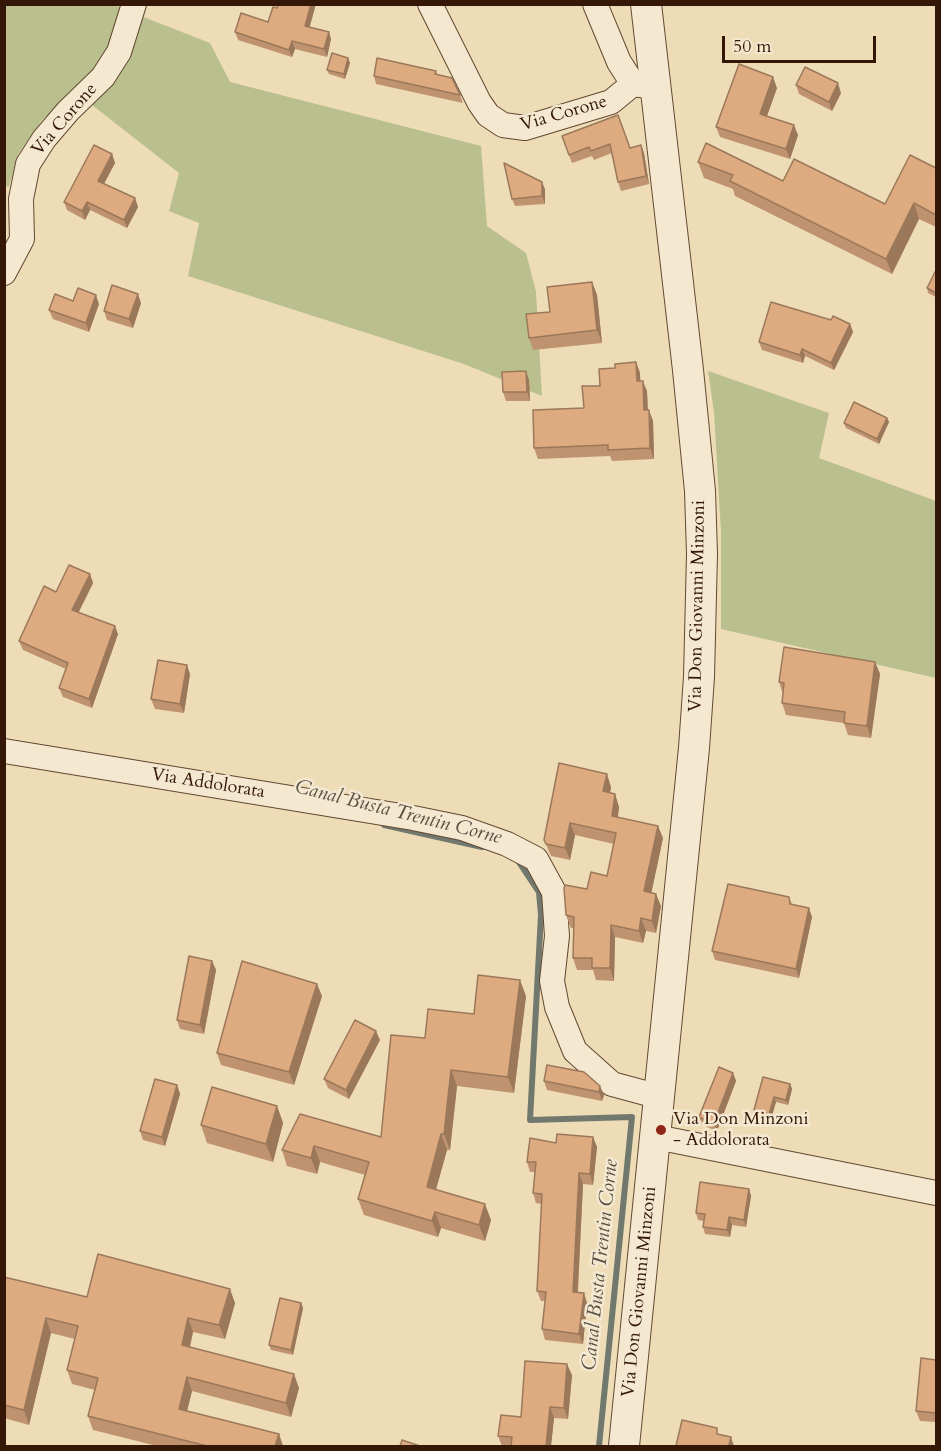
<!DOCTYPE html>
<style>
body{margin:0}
#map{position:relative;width:941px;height:1451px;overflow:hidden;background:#eedcb6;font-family:Cardo,serif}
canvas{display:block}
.frame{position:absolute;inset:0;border:6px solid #341706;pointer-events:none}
.scale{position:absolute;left:722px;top:36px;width:154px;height:27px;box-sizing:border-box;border:3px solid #341706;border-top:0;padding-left:8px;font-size:18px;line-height:21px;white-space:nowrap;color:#341706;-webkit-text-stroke:4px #f4e8d0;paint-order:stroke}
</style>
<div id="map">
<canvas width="941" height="1451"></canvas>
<div class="frame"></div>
<div class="scale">50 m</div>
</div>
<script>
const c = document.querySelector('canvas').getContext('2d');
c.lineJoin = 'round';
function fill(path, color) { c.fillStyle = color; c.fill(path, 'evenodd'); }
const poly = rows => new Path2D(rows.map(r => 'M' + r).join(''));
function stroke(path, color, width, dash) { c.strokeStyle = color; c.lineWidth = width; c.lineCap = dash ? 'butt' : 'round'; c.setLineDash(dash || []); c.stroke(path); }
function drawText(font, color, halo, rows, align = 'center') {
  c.font = font + ' Cardo,serif'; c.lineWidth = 5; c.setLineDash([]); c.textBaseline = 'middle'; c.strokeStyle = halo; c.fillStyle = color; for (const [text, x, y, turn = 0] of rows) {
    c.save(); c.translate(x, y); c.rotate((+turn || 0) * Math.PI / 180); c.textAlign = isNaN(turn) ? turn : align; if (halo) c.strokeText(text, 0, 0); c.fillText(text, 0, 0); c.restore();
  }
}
fill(poly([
 [112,4,126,10,107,57,96,72,42,120,18,154,9,187,5,186,5,5],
 [141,16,210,43,230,82,481,146,487,226,526,253,536,292,542,396,464,364,188,276,199,223,169,211,179,173,92,105,123,67],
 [708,371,829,413,819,458,936,501,936,678,721,629,721,532,714,412]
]), '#b9c08d');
stroke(poly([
 [384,825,482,847],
 [519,862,539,892,541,915,530,1120,632,1117,599,1446]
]), '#71796e', 6);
const minor = poly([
 [430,4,479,102,488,115,503,125,525,128,611,102,633,84,655,87],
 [595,4,619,62,633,84],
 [4,273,22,239,21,199,28,164,44,139,68,111,103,77,119,52,134,4],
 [4,751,413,818,462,828,507,844,536,859,554,892,557,936,552,981,557,1007,575,1051,612,1084,660,1097],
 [656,1137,936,1193]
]);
const tertiary = poly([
 [624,1446,694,748,699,677,702,554,700,491,688,370,646,4]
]);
stroke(minor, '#624832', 26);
stroke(tertiary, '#624832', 32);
stroke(minor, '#f4e8d0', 24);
stroke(tertiary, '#f4e8d0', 30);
fill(poly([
 [316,4,309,27,329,32,331,39,327,57,295,49,292,57,238,40,235,32,268,22,277,8],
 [348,58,350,63,345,79,329,74,327,70],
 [436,71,437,74,460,95,463,103,376,84,374,76],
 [796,85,841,93,832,111,799,94],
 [777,88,767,116,798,135,790,159,720,137,716,127],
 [562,136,630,148,641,145,644,153,649,184,621,191,618,182,612,153,594,160,592,156,572,163],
 [112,154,115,163,104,184,135,198,138,207,127,228,90,210,85,220,67,210,64,202],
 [698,162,885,204,936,168,936,227,919,219,892,274,735,196,733,189,704,178],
 [545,189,545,204,515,206,512,199],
 [936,270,936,297,928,293,927,288],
 [592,282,597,295,602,343,533,350,529,338,550,312],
 [73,301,99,304,89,332,53,319,49,310],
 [141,303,133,328,107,320,104,311],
 [831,320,850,324,853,332,834,370,805,356,803,363,762,350,759,342],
 [636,362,640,373,640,381,647,391,648,410,653,421,654,459,612,461,610,456,538,459,534,448,584,408,615,368],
 [526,371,529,380,530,401,506,401,503,392],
 [887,418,889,422,879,444,846,428,844,423],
 [90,574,93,583,79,612,118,634,92,708,63,697,59,688,66,669,23,650,19,641,56,592],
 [875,662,880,674,871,738,848,735,844,723,786,715,782,703,783,694,779,682],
 [190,674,184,713,155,709,151,699],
 [611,787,610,793,615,794,619,807,618,817,663,838,651,893,661,906,656,933,646,931,643,943,615,937,614,981,596,980,593,970,577,970,573,958,573,928,571,928,566,915,587,889,607,876,614,844,575,835,570,860,551,856,544,840],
 [789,897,792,904,812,917,799,978,715,960,712,951],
 [212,961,216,970,204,1034,180,1029,177,1020],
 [322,996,294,1085,221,1065,217,1053],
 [526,996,514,1093,457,1086,450,1150,447,1150,436,1190,491,1220,485,1241,441,1228,438,1237,364,1215,358,1199,365,1175,320,1162,317,1174,287,1166,282,1150,381,1137,425,1038,474,1014],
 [380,1040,349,1099,328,1088,324,1079],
 [584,1072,604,1095,602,1101,547,1090,544,1081],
 [733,1073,736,1081,717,1131,702,1125,699,1117],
 [790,1084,792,1089,788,1105,776,1102,771,1119,756,1114,754,1110],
 [177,1085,180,1094,165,1146,143,1140,140,1131],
 [277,1106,283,1123,273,1162,207,1143,201,1125],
 [593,1137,597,1147,593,1185,583,1184,578,1293,587,1303,583,1344,545,1340,542,1329,545,1301,541,1301,537,1291,542,1204,536,1203,533,1193,535,1172,530,1172,527,1162,556,1143],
 [749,1189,751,1196,746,1227,732,1225,730,1237,705,1234,703,1227,704,1221,698,1220,696,1213],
 [4,1277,87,1297,235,1303,225,1339,193,1332,190,1347,299,1388,291,1417,192,1391,187,1411,279,1434,283,1446,157,1446,93,1430,88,1416,95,1390,72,1384,67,1370,75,1339,51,1333,29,1425,4,1418],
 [301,1303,303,1308,293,1355,271,1350,269,1345],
 [936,1360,936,1422,920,1421,916,1411],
 [572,1375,568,1419,554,1418,551,1446,502,1446,498,1436]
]), '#bf936f');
fill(poly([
 [311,4,316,4,308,33,305,26],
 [329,32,331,39,327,57,324,49],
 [292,41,295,49,292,57,289,50],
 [348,58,350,63,345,79,344,74],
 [773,77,777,88,764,124,760,114],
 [838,83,841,93,832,111,829,102],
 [794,125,798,135,790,159,786,149],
 [641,145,644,153,649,184,646,176],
 [112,154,115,163,101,189,98,181],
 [542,182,545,189,545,204,542,196],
 [135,198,138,207,127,228,124,220],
 [87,202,90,210,85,220,82,211],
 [914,203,919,219,892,274,886,259],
 [592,282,597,295,602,343,597,330],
 [138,294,141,303,133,328,129,319],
 [96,295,99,304,89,332,86,323],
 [850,324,853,332,834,370,831,363],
 [802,349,805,356,803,363,800,355],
 [636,362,640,373,641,392,637,381],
 [526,371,529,380,530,401,527,392],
 [643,381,647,391,648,421,644,410],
 [649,410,653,421,654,459,650,448],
 [887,418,889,422,879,444,877,439],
 [90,574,93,583,75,619,72,610],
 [115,626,118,634,92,708,89,699],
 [875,662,880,674,871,738,867,726],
 [187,665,190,674,184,713,180,704],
 [607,774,611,787,608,804,603,791],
 [615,794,619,807,616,828,612,816],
 [570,823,575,835,570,860,565,848],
 [658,826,663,838,649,904,644,891],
 [656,894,661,906,656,933,652,921],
 [809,908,812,917,799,978,796,969],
 [641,918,646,931,643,943,639,931],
 [611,925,615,937,614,981,610,968],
 [212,961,216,970,204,1034,200,1025],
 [520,980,526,996,514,1093,508,1077],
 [317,984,322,996,294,1085,289,1072],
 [376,1031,380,1040,349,1099,346,1090],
 [451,1070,457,1086,450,1150,444,1134],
 [733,1073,736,1081,717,1131,714,1123],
 [790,1084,792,1089,788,1105,786,1100],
 [177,1085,180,1094,165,1146,162,1137],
 [600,1086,604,1095,602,1101,599,1092],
 [774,1097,776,1102,771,1119,769,1114],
 [277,1106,283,1123,273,1162,266,1144],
 [441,1134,447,1150,432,1203,427,1187],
 [593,1137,597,1147,593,1185,590,1174],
 [314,1146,320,1162,317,1174,311,1158],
 [579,1173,583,1184,577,1302,573,1292],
 [749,1189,751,1196,746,1227,744,1220],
 [485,1204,491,1220,485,1241,479,1225],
 [435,1212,441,1228,438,1237,432,1221],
 [729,1217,732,1225,730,1237,727,1230],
 [230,1289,235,1303,225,1339,219,1325],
 [584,1293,587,1303,583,1344,579,1334],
 [301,1303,303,1308,293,1355,291,1350],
 [46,1318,51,1333,29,1425,24,1410],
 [188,1318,193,1332,187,1359,182,1345],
 [567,1364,572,1375,568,1419,564,1408],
 [294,1374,299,1388,291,1417,286,1403],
 [187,1377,192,1391,184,1423,179,1409],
 [550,1407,554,1418,551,1446,546,1446],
 [279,1434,283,1446,275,1446],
 [731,1437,734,1446,729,1445]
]), '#9b785a');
const building = poly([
 [278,4,311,4,305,26,329,32,324,49,292,41,289,50,235,32,241,13,268,22,273,7,277,8,278,4],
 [332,53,348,58,344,74,327,70,332,53],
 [377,58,436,71,435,74,452,78,460,95,374,76,377,58],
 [739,64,773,77,760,114,794,125,786,149,716,127,739,64],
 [805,67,838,83,829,102,796,85,805,67],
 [618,115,630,148,641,145,646,176,618,182,610,144,591,151,589,147,569,155,562,136,618,115],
 [706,143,783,181,794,159,885,204,910,155,936,168,936,215,914,203,886,259,730,181,733,175,698,162,706,143],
 [94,145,112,154,98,181,135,198,124,220,87,202,82,211,64,202,94,145],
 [504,163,542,182,542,196,512,199,504,163],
 [936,270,936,293,927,288,936,270],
 [592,282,597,330,529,338,526,314,550,312,547,287,592,282],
 [112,285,138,294,129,319,104,311,112,285],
 [78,288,96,295,86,323,49,310,55,294,73,301,78,288],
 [771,302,831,320,833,316,850,324,831,363,802,349,800,355,759,342,771,302],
 [636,362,637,381,643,381,644,410,649,410,650,448,608,450,608,445,534,448,533,410,584,408,582,386,600,386,599,369,615,368,615,364,636,362],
 [526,371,527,392,503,392,502,372,526,371],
 [854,402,887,418,877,439,844,423,854,402],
 [69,565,90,574,72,610,115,626,89,699,59,688,68,663,19,641,44,586,56,592,69,565],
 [784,647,875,662,867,726,844,723,845,712,782,703,784,683,779,682,784,647],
 [158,660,187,665,180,704,151,699,158,660],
 [559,763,607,774,603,791,615,794,612,816,658,826,644,891,656,894,652,921,641,918,639,931,611,925,610,968,592,968,592,958,573,958,574,917,566,915,564,888,565,885,587,889,591,872,607,876,616,833,570,823,565,848,546,844,544,840,559,763],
 [728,884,789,897,790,904,809,908,796,969,712,951,728,884],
 [189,956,212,961,200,1025,177,1020,189,956],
 [242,961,317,984,289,1072,217,1053,242,961],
 [478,975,520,980,508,1077,451,1070,444,1134,441,1134,427,1187,485,1204,479,1225,435,1212,432,1221,358,1199,369,1162,314,1146,311,1158,282,1150,300,1114,381,1137,391,1035,425,1038,428,1009,474,1014,478,975],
 [355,1020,376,1031,346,1090,324,1079,355,1020],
 [547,1065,584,1072,600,1086,599,1092,544,1081,547,1065],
 [719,1067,733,1073,714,1123,699,1117,719,1067],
 [763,1077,790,1084,786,1100,774,1097,769,1114,754,1110,763,1077],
 [155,1079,177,1085,162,1137,140,1131,155,1079],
 [212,1087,277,1106,266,1144,201,1125,212,1087],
 [557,1134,593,1137,590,1174,579,1173,573,1292,584,1293,579,1334,542,1329,546,1292,537,1291,542,1194,533,1193,536,1162,527,1162,530,1138,556,1143,557,1134],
 [700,1182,749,1189,744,1220,729,1217,727,1230,703,1227,705,1214,696,1213,700,1182],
 [98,1254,230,1289,219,1325,188,1318,182,1345,294,1374,286,1403,187,1377,179,1409,279,1434,275,1446,207,1446,88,1416,98,1378,67,1370,78,1326,46,1318,24,1410,4,1405,4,1277,87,1297,98,1254],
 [280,1298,301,1303,291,1350,269,1345,280,1298],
 [921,1358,936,1360,936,1413,916,1411,921,1358],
 [525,1361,567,1364,564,1408,550,1407,546,1446,511,1446,512,1437,498,1436,501,1415,521,1417,525,1361],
 [682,1420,717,1428,717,1434,731,1437,729,1445,736,1446,676,1446,682,1420],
 [402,1440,420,1446,400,1446,402,1440]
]);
fill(building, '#deab81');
stroke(building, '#9b785a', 1.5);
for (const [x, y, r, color] of [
 [661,1130,6,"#8f2418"]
]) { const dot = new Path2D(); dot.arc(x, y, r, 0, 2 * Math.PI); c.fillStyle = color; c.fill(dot); stroke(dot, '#f4e8d0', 2); }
drawText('18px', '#341706', '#f4e8d0', [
 ["Via Corone",564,114,-16],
 ["Via Corone",65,120,-49],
 ["Via Don Giovanni Minzoni",698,606,-89],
 ["Via Addolorata",208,784,9],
 ["Via Don Giovanni Minzoni",640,1292,-84]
]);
drawText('18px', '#341706', '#f4e8d0', [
 ["Via Don Minzoni",673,1120],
 ["- Addolorata",673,1141]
], 'left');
drawText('italic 20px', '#585043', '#f4e8d0', [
 ["Canal Busta Trentin Corne",398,813,14],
 ["Canal Busta Trentin Corne",601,1265,-84]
]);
</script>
